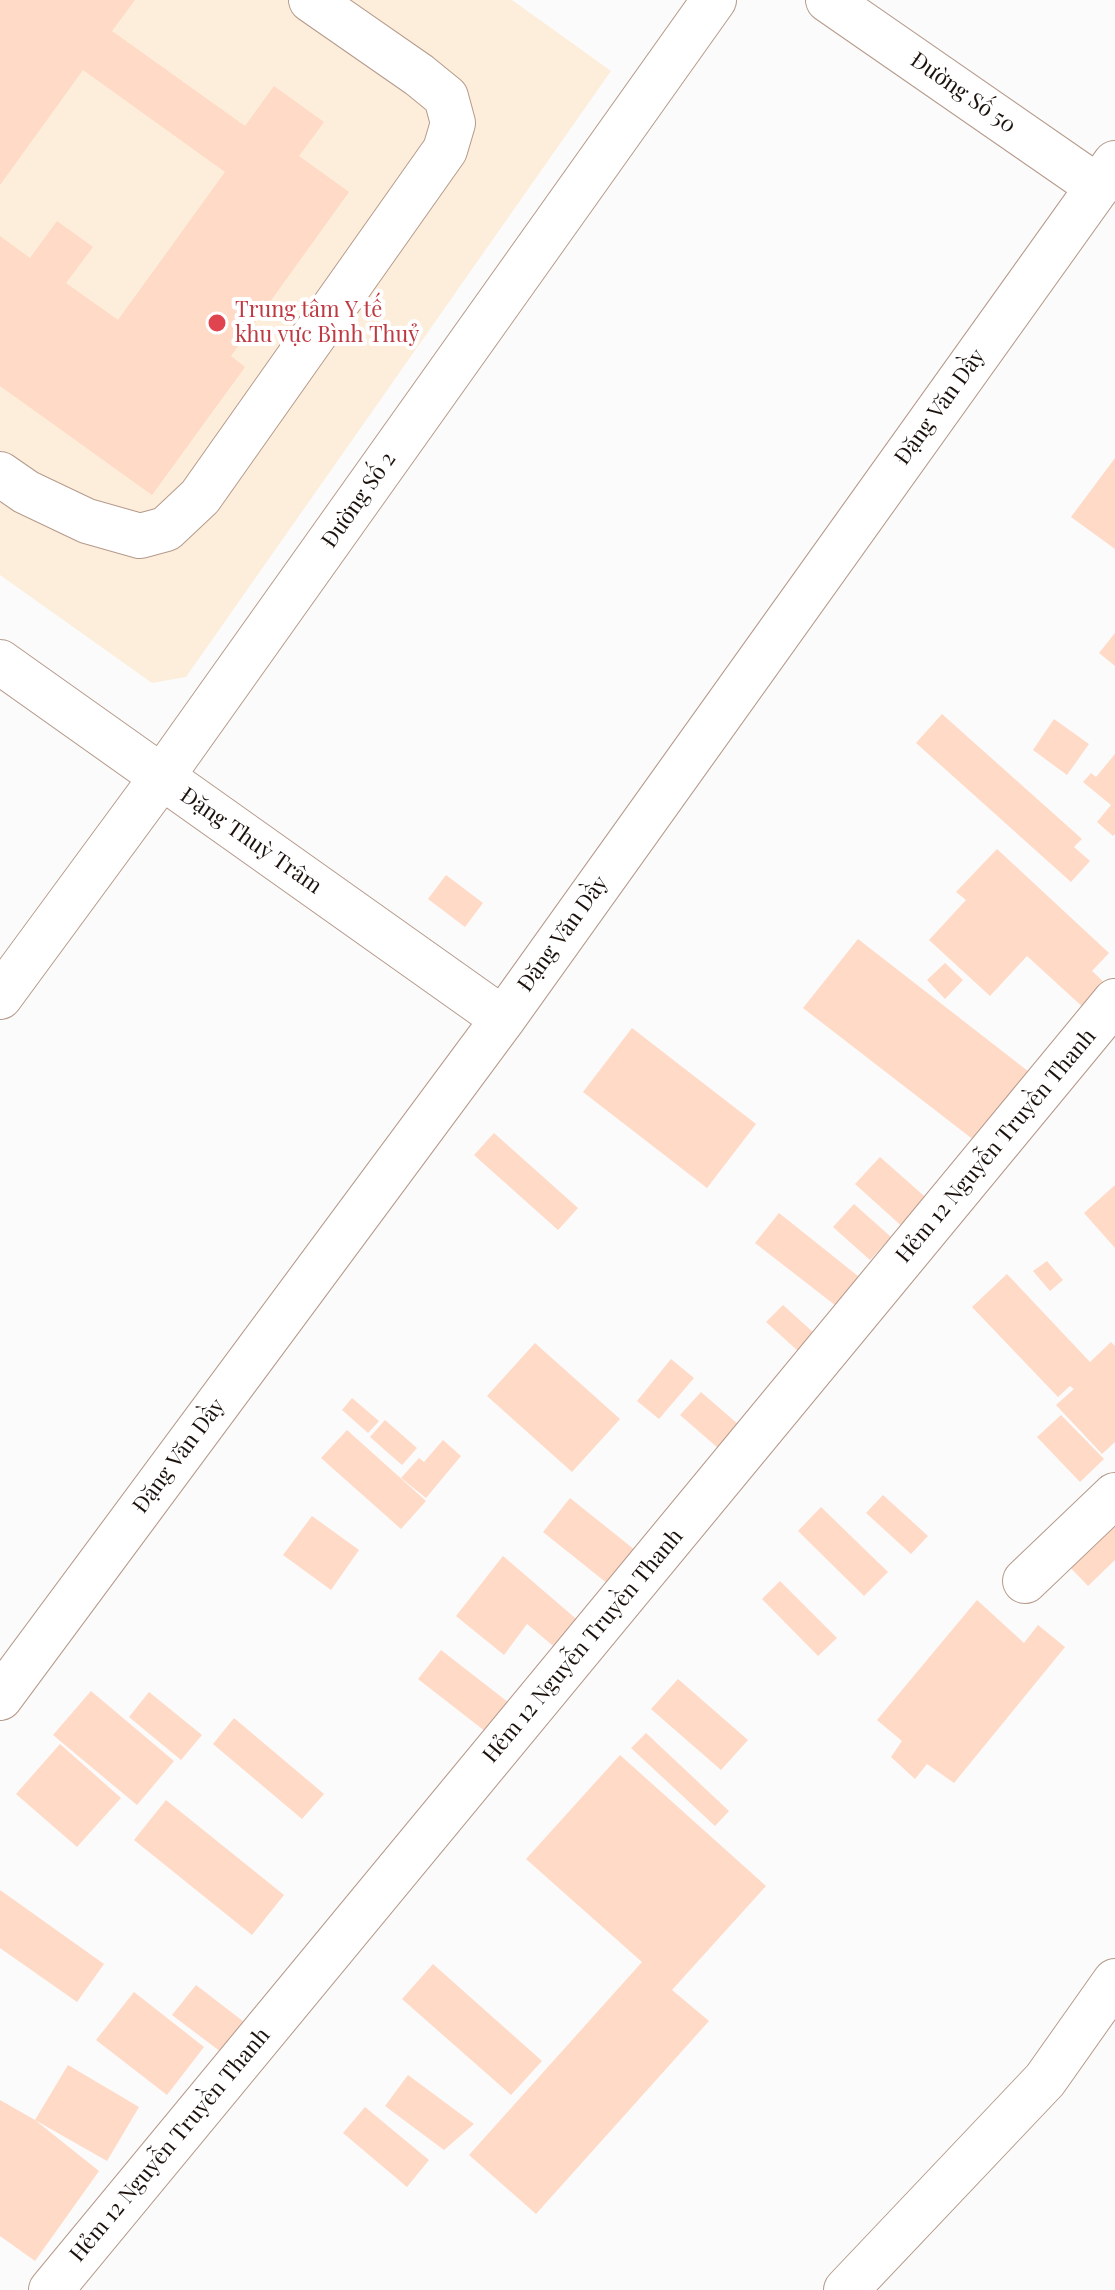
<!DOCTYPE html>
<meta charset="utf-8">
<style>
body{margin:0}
canvas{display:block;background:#fbfbfb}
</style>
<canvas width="1115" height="2290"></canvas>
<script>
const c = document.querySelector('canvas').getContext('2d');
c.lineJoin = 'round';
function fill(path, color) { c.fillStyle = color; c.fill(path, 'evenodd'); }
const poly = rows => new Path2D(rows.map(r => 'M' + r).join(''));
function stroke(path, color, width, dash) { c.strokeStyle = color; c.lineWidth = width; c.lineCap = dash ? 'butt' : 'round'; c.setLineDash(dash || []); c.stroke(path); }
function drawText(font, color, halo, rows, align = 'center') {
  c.font = font + ' "Playfair Display",serif'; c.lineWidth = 8; c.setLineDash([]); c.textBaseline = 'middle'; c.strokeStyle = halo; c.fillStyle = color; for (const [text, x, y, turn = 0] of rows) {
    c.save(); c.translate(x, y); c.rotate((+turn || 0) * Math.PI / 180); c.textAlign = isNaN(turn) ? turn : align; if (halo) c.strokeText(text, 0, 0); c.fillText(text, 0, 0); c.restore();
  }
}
fill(poly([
 [0,0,512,0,611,71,186,677,152,683,0,575]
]), '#fdeedb');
fill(poly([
 [0,0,135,0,112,31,245,126,274,86,324,122,299,156,349,192,231,356,245,367,152,495,0,386,0,236,30,258,57,221,93,247,66,283,118,320,225,172,83,70,0,185],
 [1115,458,1115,549,1071,517],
 [1115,633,1115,666,1099,653],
 [942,714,1082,839,1074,847,1090,861,1071,882,916,743],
 [1054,719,1089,744,1067,775,1033,750],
 [1115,754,1115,834,1113,836,1097,822,1111,805,1083,782,1091,773,1096,777],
 [997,849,1109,953,1092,971,1108,986,1086,1010,1027,956,990,996,929,940,966,900,956,892],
 [446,875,483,903,465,927,428,899],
 [858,939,1042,1082,988,1151,803,1008],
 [945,963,963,980,945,999,927,980],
 [632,1028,756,1124,707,1188,583,1092],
 [494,1133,578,1208,558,1230,474,1155],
 [880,1157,931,1202,906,1230,855,1184],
 [1115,1185,1115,1248,1084,1213],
 [854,1204,891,1237,870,1260,833,1227],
 [779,1213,863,1280,840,1309,755,1243],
 [1047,1261,1063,1280,1050,1291,1033,1271],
 [1007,1274,1090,1362,1111,1342,1115,1346,1115,1442,1102,1454,1056,1405,1074,1389,1070,1386,1058,1397,972,1307],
 [783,1305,814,1333,798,1351,766,1322],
 [535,1343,620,1419,572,1472,487,1396],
 [671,1359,694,1378,659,1419,637,1401],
 [701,1392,746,1431,726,1455,680,1415],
 [352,1398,379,1421,368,1433,342,1410],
 [1061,1415,1104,1459,1080,1482,1037,1437],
 [385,1420,417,1448,402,1465,370,1437],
 [347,1430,426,1501,401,1529,321,1458],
 [443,1440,461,1456,426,1498,401,1478,419,1458,424,1462],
 [883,1495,928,1536,911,1554,866,1513],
 [570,1498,640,1554,613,1588,543,1532],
 [821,1507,888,1572,864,1596,798,1531],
 [1115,1515,1115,1560,1088,1586,1066,1563],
 [312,1516,359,1550,331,1590,283,1555],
 [503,1556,581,1623,558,1650,527,1624,504,1655,456,1616],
 [780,1581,837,1638,818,1656,762,1599],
 [977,1600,1024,1643,1038,1625,1065,1647,954,1783,927,1764,915,1779,891,1757,902,1741,877,1720],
 [441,1650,513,1706,490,1735,418,1679],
 [678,1679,748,1740,721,1770,651,1709],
 [91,1691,174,1761,137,1805,53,1735],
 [149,1692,202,1735,181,1760,129,1717],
 [234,1718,324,1794,302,1819,213,1744],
 [646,1733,729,1811,715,1826,631,1748],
 [60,1744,121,1798,77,1847,16,1794],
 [620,1755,766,1886,672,1990,709,2021,536,2214,469,2155,642,1962,526,1859],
 [166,1800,284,1895,252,1935,134,1840],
 [0,1890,104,1964,77,2002,0,1948],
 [433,1964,542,2061,511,2095,402,1999],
 [196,1985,248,2025,225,2055,172,2015],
 [134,1992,204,2047,167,2095,96,2040],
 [68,2065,139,2107,107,2161,35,2120,99,2171,35,2261,0,2236,0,2100,35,2120],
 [408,2075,474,2124,444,2150,385,2106],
 [365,2107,429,2160,407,2187,343,2133]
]), '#ffdac6');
const minor = poly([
 [828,0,1098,187],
 [0,474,26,492,87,521,140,536,166,529,200,497,445,150,453,123,446,97,419,75,311,0],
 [0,662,503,1019],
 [0,997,161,778,714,0],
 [1025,1581,1115,1495],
 [0,1698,503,1019,1115,163],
 [51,2290,1115,1001],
 [846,2290,1045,2080,1115,1981]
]);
stroke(minor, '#b59a8b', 46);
stroke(minor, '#fff', 44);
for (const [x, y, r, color] of [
 [217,323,10,"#e0444e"]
]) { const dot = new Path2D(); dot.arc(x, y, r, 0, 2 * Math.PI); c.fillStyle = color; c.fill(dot); stroke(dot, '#fff', 3); }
drawText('22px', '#1c120d', '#fff', [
 ["Đường Số 50",963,93,35],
 ["Đặng Văn Dầy",940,407,-54],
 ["Đường Số 2",359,500,-55],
 ["Đặng Thuỳ Trâm",251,841,35],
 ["Đặng Văn Dầy",563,934,-54],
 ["Hẻm 12 Nguyễn Truyền Thanh",996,1146,-50],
 ["Đặng Văn Dầy",179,1456,-53],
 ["Hẻm 12 Nguyễn Truyền Thanh",583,1646,-50],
 ["Hẻm 12 Nguyễn Truyền Thanh",170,2145,-50]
]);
drawText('22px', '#be3a42', '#fff', [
 ["Trung tâm Y tế",235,310],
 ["khu vực Bình Thuỷ",235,335]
], 'left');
</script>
